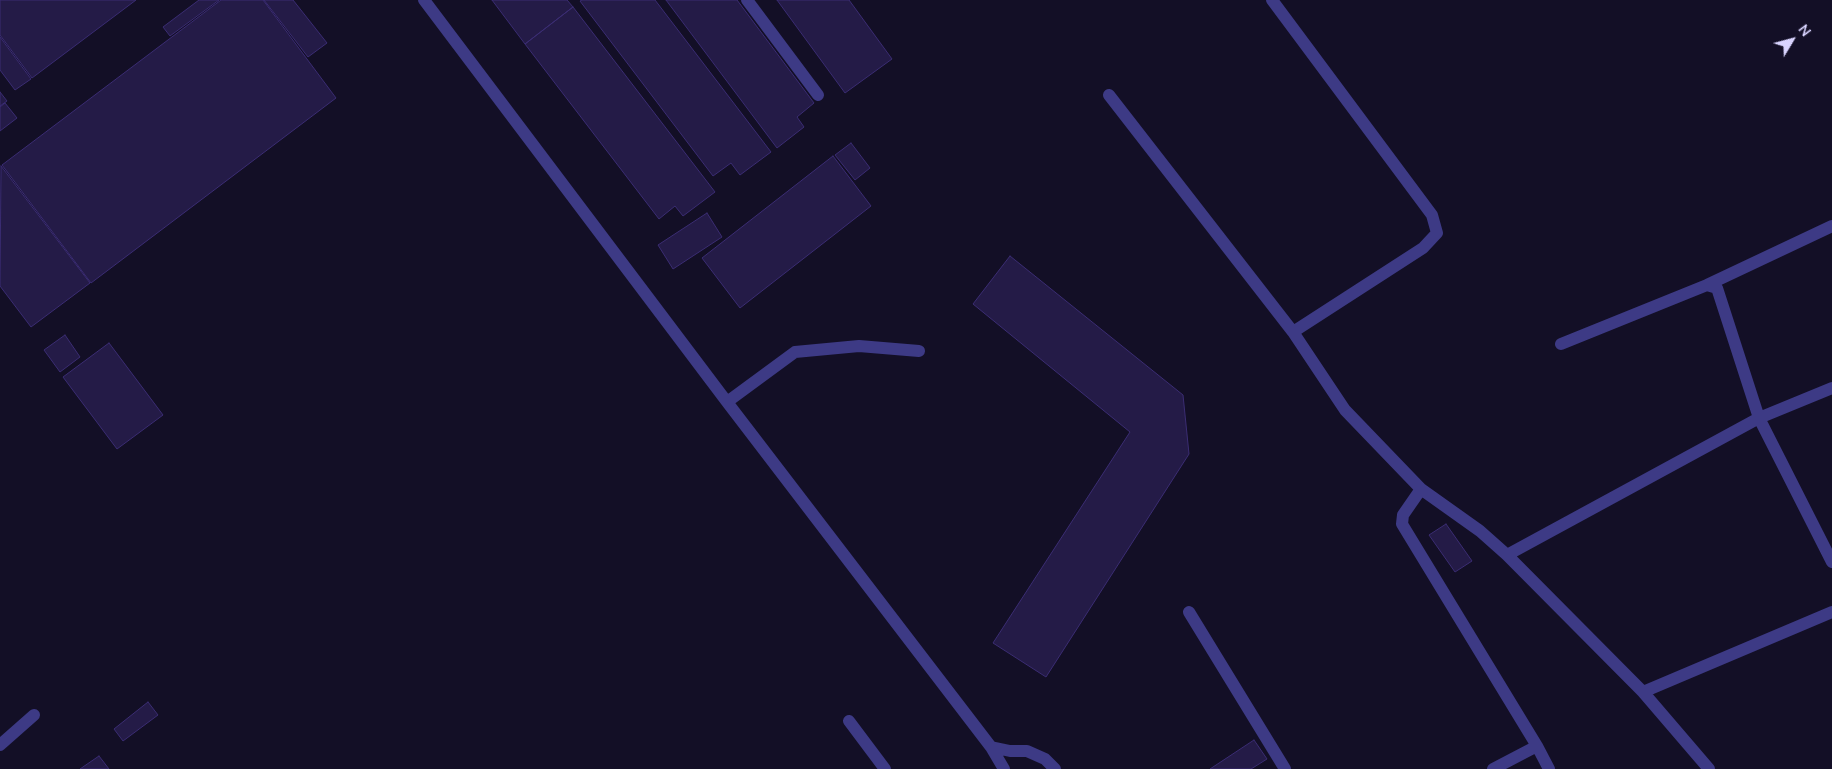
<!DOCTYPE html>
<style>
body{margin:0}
#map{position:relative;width:1832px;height:769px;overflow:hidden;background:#130f26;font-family:"Nunito Sans",sans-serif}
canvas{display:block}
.north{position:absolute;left:1767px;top:15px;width:50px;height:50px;-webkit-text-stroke:4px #130f26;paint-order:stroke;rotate:53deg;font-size:14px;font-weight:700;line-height:20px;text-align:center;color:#d9d4ff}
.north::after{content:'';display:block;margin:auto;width:18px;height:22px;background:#d9d4ff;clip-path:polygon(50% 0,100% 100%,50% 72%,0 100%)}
</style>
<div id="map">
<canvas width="1832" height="769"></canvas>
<div class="north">N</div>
</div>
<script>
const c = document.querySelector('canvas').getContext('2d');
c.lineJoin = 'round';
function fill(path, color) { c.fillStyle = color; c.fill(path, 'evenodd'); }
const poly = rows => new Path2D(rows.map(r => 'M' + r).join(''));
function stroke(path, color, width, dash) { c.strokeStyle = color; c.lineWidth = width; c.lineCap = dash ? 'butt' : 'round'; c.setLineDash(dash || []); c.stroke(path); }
const building = poly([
 [0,0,136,0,32,78,0,35,0,0],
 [199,0,219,0,170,36,163,27,199,0],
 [221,0,263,0,336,98,91,283,2,165,221,0],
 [264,0,293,0,327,43,308,57,264,0],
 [492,0,567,0,573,7,525,44,492,0],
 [582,0,655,0,771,152,740,175,731,163,713,176,580,1,582,0],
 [666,0,737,0,814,103,797,117,804,127,777,148,666,0],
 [777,0,849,0,892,59,845,93,777,0],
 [573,7,715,192,683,216,675,206,659,219,525,44,573,7],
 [0,37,31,79,15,90,0,70,0,37],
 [0,92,7,101,0,106,0,92],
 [5,103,17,118,0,131,0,107,5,103],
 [851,143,870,168,855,180,835,155,851,143],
 [833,156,871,206,740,308,702,258,833,156],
 [1,166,90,283,31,327,0,286,1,166],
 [707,213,722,237,673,269,658,245,707,213],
 [1010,256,1183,395,1189,454,1046,677,993,643,1130,432,973,304,1010,256],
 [65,335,80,357,60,372,44,350,65,335],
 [109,343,163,415,117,449,63,377,109,343],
 [1446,524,1472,561,1455,572,1429,535,1446,524],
 [148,702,158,715,123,741,114,729,148,702],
 [1254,740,1267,759,1251,769,1210,769,1254,740],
 [99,756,109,769,80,769,99,756]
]);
fill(building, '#241b47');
stroke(building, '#3b2d73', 1);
stroke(poly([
 [424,0,727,402,991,747,1004,769],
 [747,0,818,95],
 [1272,0,1432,215,1437,233,1423,248,1293,332],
 [1109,95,1293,332,1345,410,1421,489,1480,531,1507,555,1643,692,1709,769],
 [1707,285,1717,288,1759,418,1832,562],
 [1561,344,1707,285,1832,226],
 [727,402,795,352,859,346,919,351],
 [1421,489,1403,515,1402,524,1537,746,1549,769],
 [1507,555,1759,418,1832,388],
 [1189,612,1285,769],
 [1643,692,1832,612],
 [849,721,885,769],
 [0,745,34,715],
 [991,747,1010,751,1027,751,1045,759,1055,769],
 [1493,769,1537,746]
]), '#3d3a85', 12);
</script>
